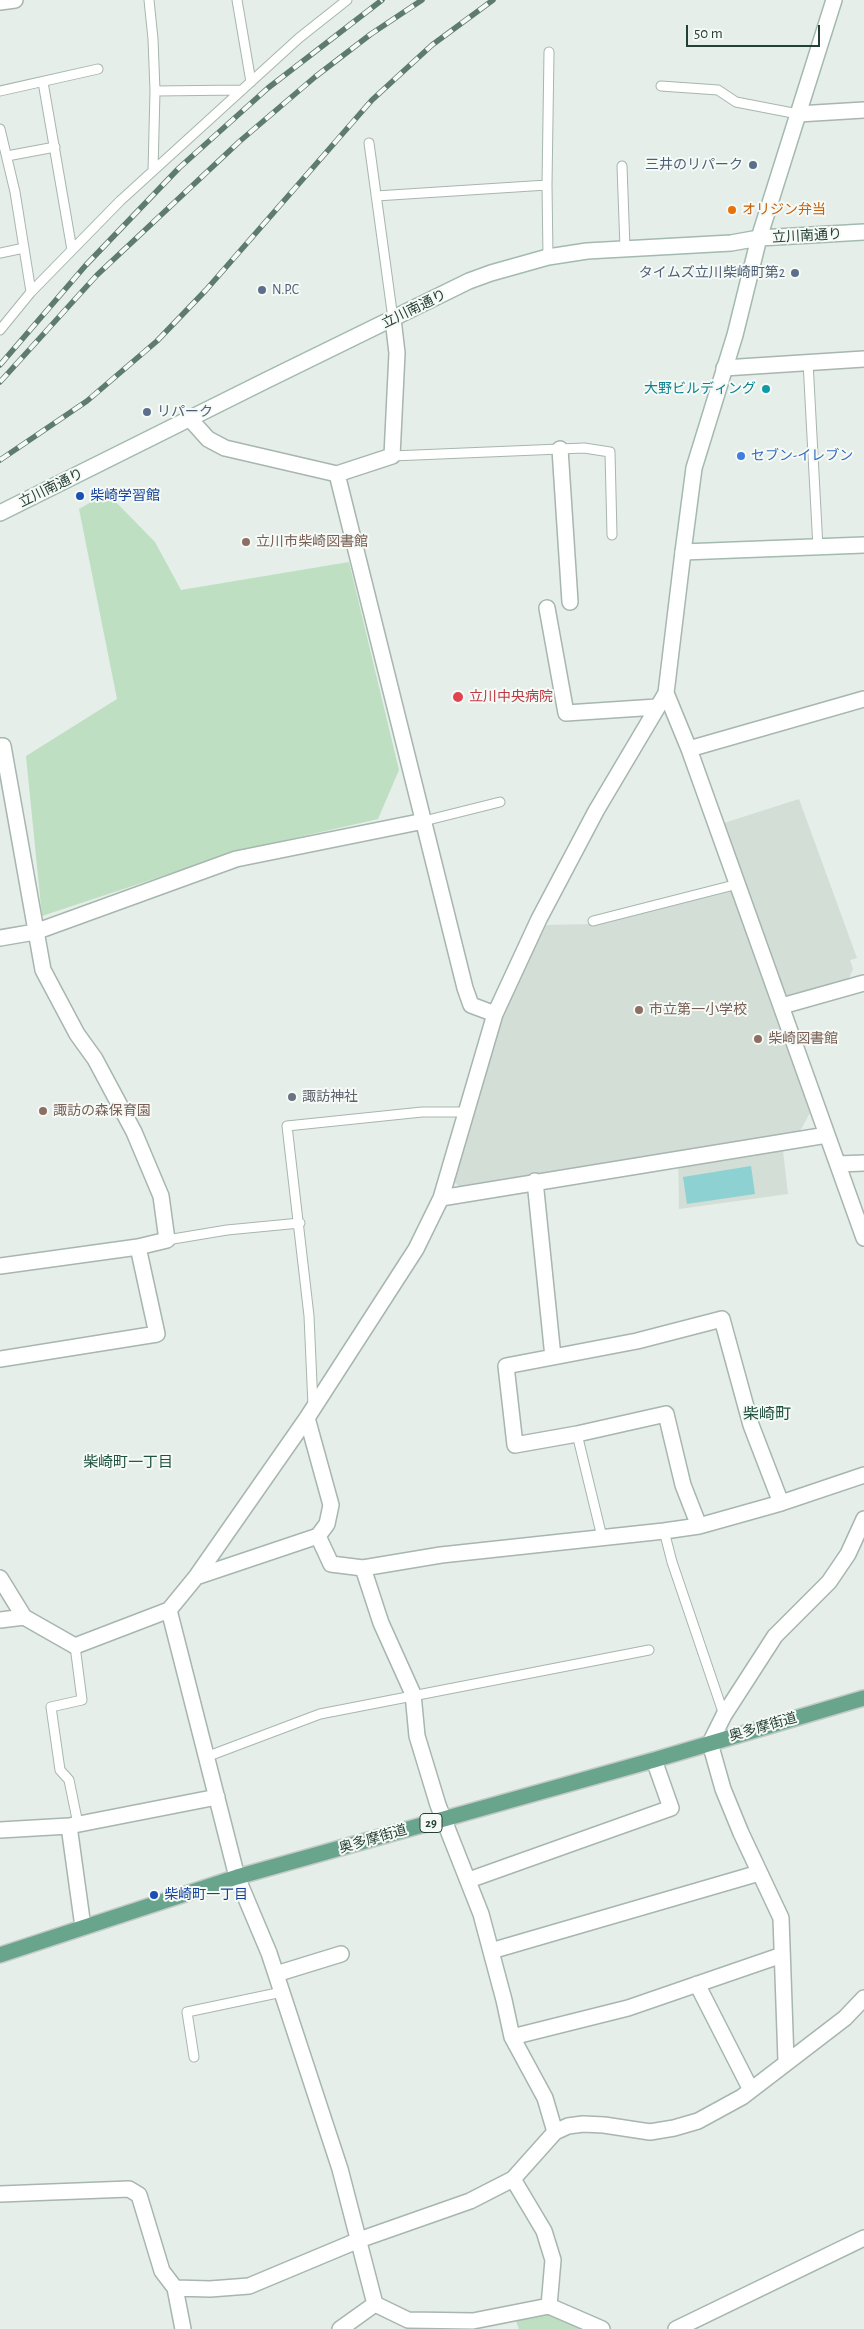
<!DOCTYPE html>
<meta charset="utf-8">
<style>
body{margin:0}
#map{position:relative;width:864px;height:2329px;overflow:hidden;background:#e5eee9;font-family:"Alegreya Sans",sans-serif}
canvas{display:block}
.scale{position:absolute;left:686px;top:25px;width:134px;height:22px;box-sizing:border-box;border:2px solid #244035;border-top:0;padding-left:6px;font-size:15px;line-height:18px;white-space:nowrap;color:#244035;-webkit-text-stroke:4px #f6faf7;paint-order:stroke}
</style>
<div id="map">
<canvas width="864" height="2329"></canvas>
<div class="scale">50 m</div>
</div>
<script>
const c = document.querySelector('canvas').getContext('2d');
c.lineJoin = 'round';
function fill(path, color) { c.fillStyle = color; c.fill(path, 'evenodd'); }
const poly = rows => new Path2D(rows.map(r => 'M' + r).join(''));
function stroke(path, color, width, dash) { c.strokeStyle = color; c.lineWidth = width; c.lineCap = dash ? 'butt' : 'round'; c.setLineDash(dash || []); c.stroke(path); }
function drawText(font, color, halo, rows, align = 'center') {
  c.font = font + ' "Alegreya Sans","Noto Sans JP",sans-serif'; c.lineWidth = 4; c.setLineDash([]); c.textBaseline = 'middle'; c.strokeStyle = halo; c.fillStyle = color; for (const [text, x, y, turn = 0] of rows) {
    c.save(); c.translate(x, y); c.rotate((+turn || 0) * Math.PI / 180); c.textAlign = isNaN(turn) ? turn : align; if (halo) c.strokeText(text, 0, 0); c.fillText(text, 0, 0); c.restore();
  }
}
fill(poly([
 [799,799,857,958,850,960,853,969,848,980,770,1001,810,1113,800,1131,781,1134,788,1194,679,1209,678,1151,460,1187,454,1182,500,1019,546,925,594,924,746,885,724,823]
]), '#d3ded7');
fill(poly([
 [107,493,155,542,181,590,349,562,399,770,378,819,238,851,42,916,26,756,117,699,79,509],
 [545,2308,592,2329,519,2329,514,2315]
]), '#bedfc2');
fill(poly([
 [751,1166,755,1194,687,1204,683,1177]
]), '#8dd1d3');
const lane = poly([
 [149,0,153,39,155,91,242,90],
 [237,0,251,82],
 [43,82,72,250],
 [661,86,718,90,736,102,798,114],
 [0,91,98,69],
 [0,129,15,192,31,292],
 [369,143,393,319],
 [7,156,55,147],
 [622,166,625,248],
 [153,171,155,91],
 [547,185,548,257],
 [376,196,547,185,549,52],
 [0,253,24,248],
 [0,330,31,292,120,201,299,38,347,0],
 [808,362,818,548],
 [392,456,584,448,610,452,612,535],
 [424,821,500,802],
 [593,921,738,884],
 [167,1240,227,1230,300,1223],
 [313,1406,309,1316,287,1126,422,1112,466,1112],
 [577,1434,602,1537],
 [664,1531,672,1562,724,1715],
 [75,1646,82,1700,51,1707,60,1770,69,1780,78,1824],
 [206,1757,320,1714,649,1650],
 [194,2057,187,2012,282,1992]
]);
const street = poly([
 [0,2,15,0],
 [798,114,864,110],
 [724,368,864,359],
 [190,419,208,439,225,448,337,474,392,456,397,353,393,319],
 [560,449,570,602],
 [337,474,465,988,471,1005,495,1014],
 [547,608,566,713,657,707],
 [666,693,689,749,864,1238],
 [0,746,3,746,43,970,77,1034,95,1059,134,1132,161,1196,167,1240,138,1247],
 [689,749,864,699],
 [0,938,35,932,236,859,424,821],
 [782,1006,864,983],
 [838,1164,864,1163],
 [535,1181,553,1357],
 [441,1198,827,1135],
 [0,1266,138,1247,157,1334,0,1359],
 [307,1418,331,1505,327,1524,318,1536,331,1564,363,1568,441,1555,664,1531,699,1526,781,1503,864,1475],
 [699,1526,683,1485,666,1414,577,1434,515,1445,506,1366,637,1341,722,1319,751,1425,781,1503],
 [363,1568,381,1623,413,1694,417,1736,438,1805,481,1914,504,2000,512,2037,545,2098,555,2132],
 [196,1577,318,1536],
 [0,1578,24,1617],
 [0,1620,24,1617,75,1646,169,1610],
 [69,1826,83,1927],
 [0,1830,69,1826,217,1797],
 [469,1880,671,1808,654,1760],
 [491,1951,759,1873],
 [276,1974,341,1954],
 [697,1984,751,2090],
 [512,2037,628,2008,782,1955],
 [786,2061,781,1918,741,1833,723,1789,710,1743,724,1715,775,1636,829,1582,848,1554,864,1519],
 [513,2179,544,2231,553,2260,549,2306],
 [0,2194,129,2189,139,2195,162,2271,175,2288,210,2289,249,2286,359,2240,470,2201,513,2179,555,2132,568,2126,583,2124,604,2125,650,2132,674,2128,698,2121,742,2097,845,2018,864,1998],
 [175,2288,183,2329],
 [375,2304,340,2169,269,1953,237,1877,169,1610,196,1577,307,1418,416,1249,441,1198,495,1014,539,919,596,811,666,693,683,552],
 [375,2304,408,2320,473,2321,549,2306,602,2329],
 [340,2329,375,2304],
 [676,2329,864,2238]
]);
const secondary = poly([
 [834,0,759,238,735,335,694,468,683,552,864,545],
 [0,513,267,380,469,281,491,273,548,257,587,251,731,243,759,238,864,232]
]);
const primary = poly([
 [0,1955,237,1877,654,1760,864,1698]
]);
stroke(lane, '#a7b6af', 11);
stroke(street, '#a7b6af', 18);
stroke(secondary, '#a3baaf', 18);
stroke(primary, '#c2cac6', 18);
stroke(lane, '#fff', 9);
stroke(street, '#fff', 15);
stroke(secondary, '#fff', 15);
stroke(primary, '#69a48d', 15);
const rail = poly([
 [0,365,86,265,179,168,268,88,382,0],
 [0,382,97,275,240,141,315,77,371,34,422,0],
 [0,460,87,401,157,341,206,290,372,100,432,45,493,0]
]);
stroke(rail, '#5e7b70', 5.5);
stroke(rail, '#f6faf7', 4, [11]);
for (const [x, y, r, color] of [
 [753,165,5,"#5c6f8a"],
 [732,210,5,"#e8710a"],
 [795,273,5,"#5c6f8a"],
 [262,290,5,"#5c6f8a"],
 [766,389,5,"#0f9aa8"],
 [147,412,5,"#5c6f8a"],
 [741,456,5,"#3f7fe0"],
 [80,496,5,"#1a4fb4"],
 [246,542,5,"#8d6e63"],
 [458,697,6,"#e0444e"],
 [639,1010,5,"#8d6e63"],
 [758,1039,5,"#8d6e63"],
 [292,1097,5,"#6b7280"],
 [43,1111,5,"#8d6e63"],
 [154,1895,5,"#1a4fb4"]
]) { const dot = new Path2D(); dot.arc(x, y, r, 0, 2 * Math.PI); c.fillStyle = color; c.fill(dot); stroke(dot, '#f6faf7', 2); }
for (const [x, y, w] of [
 [431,1823,22]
]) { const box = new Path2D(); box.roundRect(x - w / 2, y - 9.5, w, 19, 4); c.fillStyle = '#f6faf7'; c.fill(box); stroke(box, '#244035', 1); }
drawText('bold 12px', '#244035', null, [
 ["29",431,1823]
]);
drawText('14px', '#4e5e75', '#f6faf7', [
 ["三井のリパーク",743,165],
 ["タイムズ立川柴崎町第2",785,273],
 ["N.P.C",272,290,"left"],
 ["リパーク",157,412,"left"]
], 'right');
drawText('14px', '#c56008', '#f6faf7', [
 ["オリジン弁当",742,210]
], 'left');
drawText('14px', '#244035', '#f6faf7', [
 ["立川南通り",807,236,-3],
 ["立川南通り",414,309,-26],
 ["立川南通り",51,488,-26],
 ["奥多摩街道",763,1727,-16],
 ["奥多摩街道",373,1839,-16]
]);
drawText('14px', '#0d838f', '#f6faf7', [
 ["大野ビルディング",756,389]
], 'right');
drawText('14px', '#366cbe', '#f6faf7', [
 ["セブン-イレブン",751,456]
], 'left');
drawText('14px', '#164399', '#f6faf7', [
 ["柴崎学習館",90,496],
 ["柴崎町一丁目",164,1895]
], 'left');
drawText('14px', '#785e54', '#f6faf7', [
 ["立川市柴崎図書館",256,542],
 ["市立第一小学校",649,1010],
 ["柴崎図書館",768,1039],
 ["諏訪の森保育園",53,1111]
], 'left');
drawText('14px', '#be3a42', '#f6faf7', [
 ["立川中央病院",469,697]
], 'left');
drawText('14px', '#5b616d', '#f6faf7', [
 ["諏訪神社",302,1097]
], 'left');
drawText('15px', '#1f533f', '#f6faf7', [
 ["柴崎町一丁目",128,1462]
]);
drawText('16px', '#1f533f', '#f6faf7', [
 ["柴崎町",767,1414]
]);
</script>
